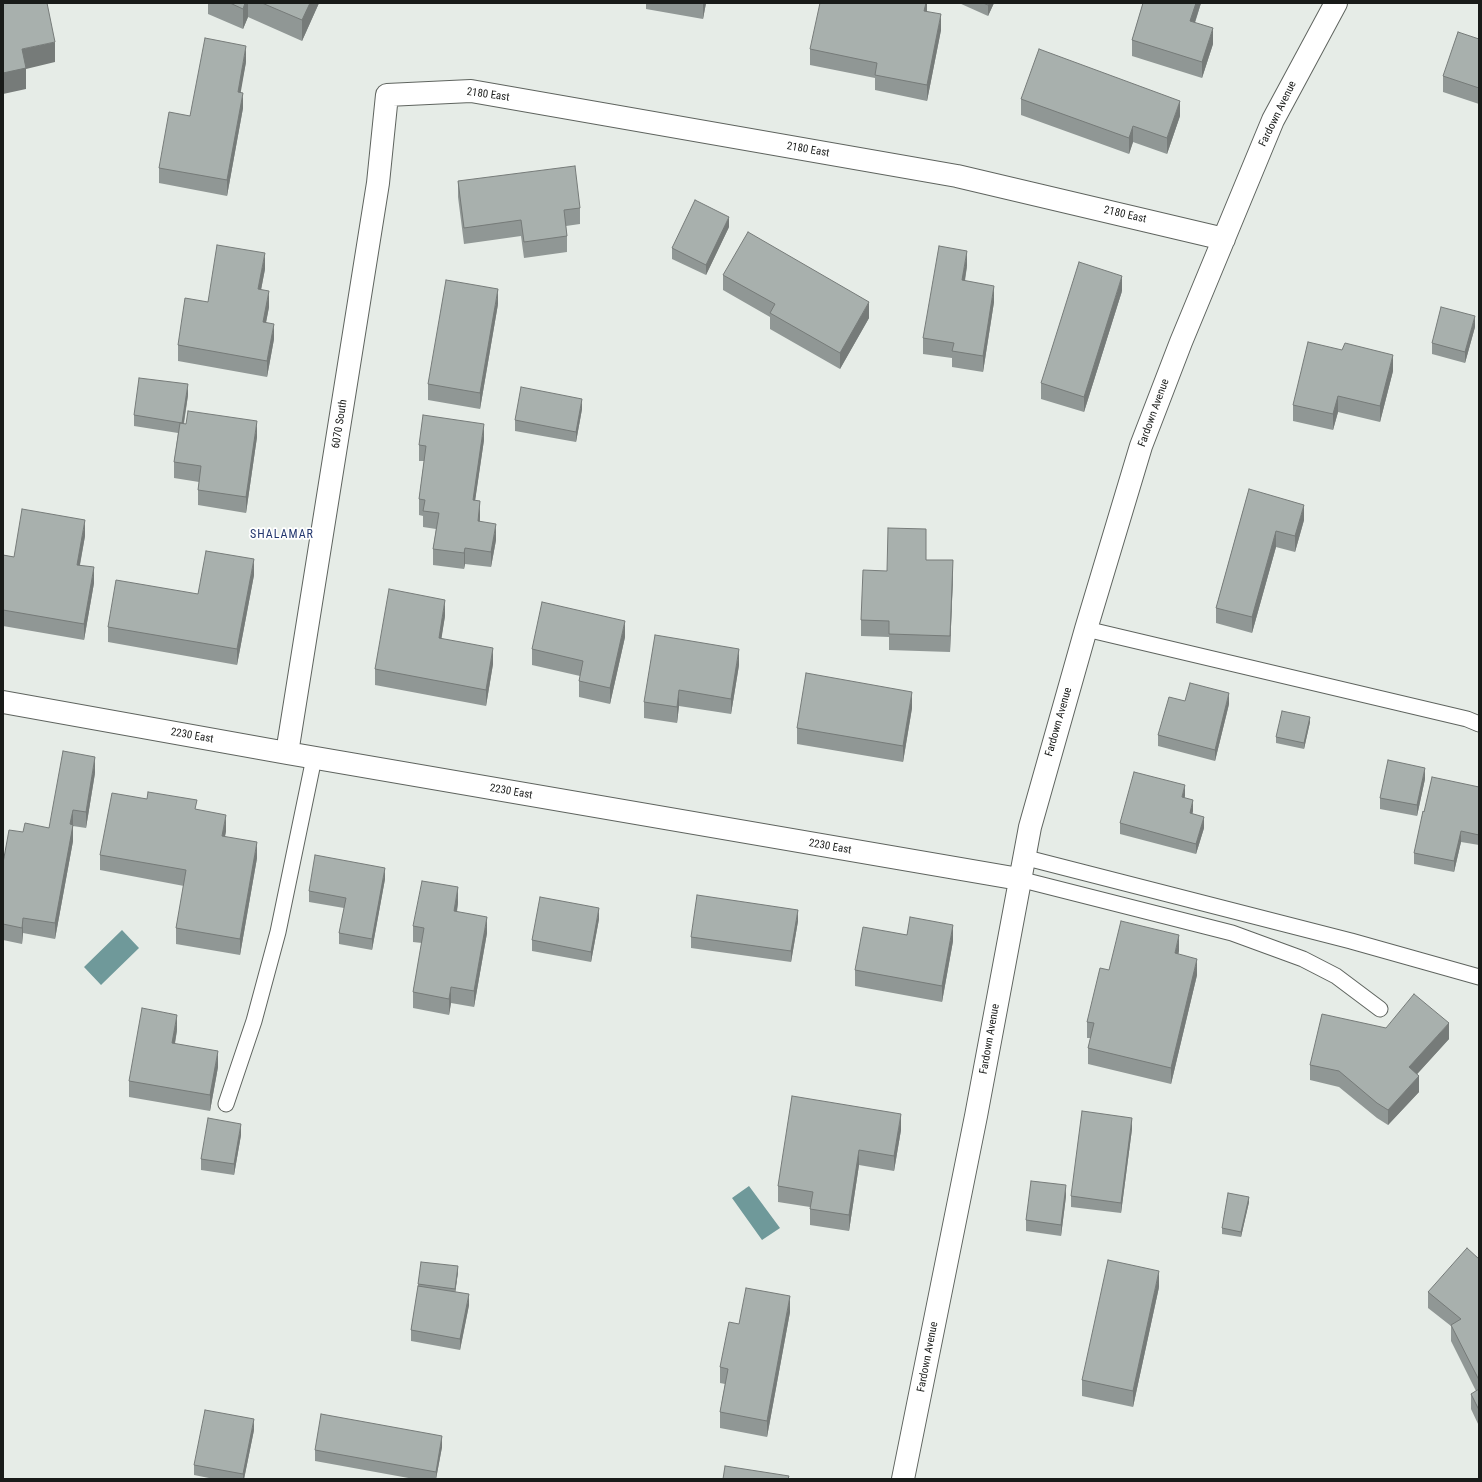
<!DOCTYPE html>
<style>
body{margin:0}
#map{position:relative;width:1482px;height:1482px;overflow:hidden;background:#e6ece7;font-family:"Roboto Condensed",sans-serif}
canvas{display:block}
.frame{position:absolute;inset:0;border:4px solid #191b19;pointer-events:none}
</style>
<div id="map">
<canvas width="1482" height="1482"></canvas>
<div class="frame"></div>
</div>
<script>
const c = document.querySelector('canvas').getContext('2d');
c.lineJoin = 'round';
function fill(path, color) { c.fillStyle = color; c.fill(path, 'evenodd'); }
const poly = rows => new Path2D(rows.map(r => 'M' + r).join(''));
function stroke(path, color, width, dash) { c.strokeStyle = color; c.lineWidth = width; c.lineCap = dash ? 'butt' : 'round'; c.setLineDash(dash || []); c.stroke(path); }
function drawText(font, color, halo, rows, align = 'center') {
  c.font = font + ' "Roboto Condensed",sans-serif'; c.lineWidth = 3.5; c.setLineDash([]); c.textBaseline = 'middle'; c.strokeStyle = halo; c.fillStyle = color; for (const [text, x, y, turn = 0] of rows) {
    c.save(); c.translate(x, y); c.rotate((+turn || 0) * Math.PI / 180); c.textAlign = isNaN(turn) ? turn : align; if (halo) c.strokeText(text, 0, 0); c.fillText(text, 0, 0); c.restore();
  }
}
fill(poly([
 [122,930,139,948,101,985,84,967],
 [749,1186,780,1228,762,1240,732,1198]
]), '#6f999a');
const lane = poly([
 [1086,629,1467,719,1479,724],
 [1023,857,1351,941,1479,977],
 [1019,879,1232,933,1303,959,1336,976,1380,1009],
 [226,1104,254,1021,278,932,314,758]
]);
const street = poly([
 [3,702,287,753,1019,879],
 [287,753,378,183,387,95,471,91,957,176,1224,239],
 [903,1479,976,1116,1030,827,1086,629,1141,446,1181,342,1273,120,1336,3]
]);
stroke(lane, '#5f645f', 17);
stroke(street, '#5f645f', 24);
stroke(lane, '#fff', 15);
stroke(street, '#fff', 22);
fill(poly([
 [208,3,319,3,302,41,248,17,243,29,208,14],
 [646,3,706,3,703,19,646,9],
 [927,3,927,11,941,30,927,101,875,90,875,78,810,65,810,49],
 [959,3,994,3,988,16],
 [1143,3,1201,3,1195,23,1213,44,1202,78,1132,56,1132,40],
 [1479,39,1479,104,1443,92,1443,76],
 [246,62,240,92,243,108,227,196,159,183,159,168,190,116],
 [1021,99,1180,116,1167,154,1133,142,1129,154,1021,115],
 [458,181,580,208,580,224,566,226,567,236,567,252,524,258,521,236,464,244,458,197],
 [729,227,706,275,672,259,672,248],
 [967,266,965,281,994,302,983,372,952,367,952,358,923,354,923,338],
 [265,269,261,290,269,307,266,322,274,339,267,377,178,361,178,345,208,302],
 [723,275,869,318,840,369,770,329,770,317,723,290],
 [1122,291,1084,412,1041,399,1041,383],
 [498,304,480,409,428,400,428,384],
 [1475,327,1465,363,1432,354,1432,343],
 [1393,371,1380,422,1338,412,1333,430,1293,421,1293,405],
 [188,395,184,424,257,437,246,513,198,505,198,490,199,482,174,478,174,462,178,433,134,426,134,415],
 [582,409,576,442,515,431,515,420],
 [484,440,475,500,480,517,480,522,496,540,491,567,465,564,464,569,433,565,433,549,436,529,423,527,423,516,419,515,419,499,424,461,419,461,419,445],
 [1249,489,1304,520,1295,552,1276,547,1252,633,1216,623,1216,608],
 [85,536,80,565,94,583,84,640,3,626,3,555,14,557],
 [926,560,953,576,950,652,889,650,889,637,861,636,861,620,887,571],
 [254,575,237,665,108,642,108,627],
 [445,616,441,639,493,664,486,706,375,685,375,669],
 [625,637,610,704,579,697,579,681,580,676,532,665,532,649],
 [739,665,731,714,679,706,677,723,644,718,644,702],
 [1229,704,1215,761,1158,746,1158,735],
 [912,708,903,762,797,744,797,728],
 [1310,722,1304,749,1276,743,1276,737],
 [95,773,86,828,73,826,73,841,55,939,23,933,22,944,3,940,3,863,23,832,49,828],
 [1425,779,1417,816,1380,809,1380,798],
 [1479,787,1479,845,1461,842,1454,872,1414,864,1414,853,1424,812],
 [1185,796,1184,798,1193,811,1192,814,1204,828,1196,854,1120,834,1120,823],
 [197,809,226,831,225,836,257,858,240,955,176,944,176,928,184,886,100,870,100,855],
 [385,879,372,950,339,944,339,933,344,908,309,902,309,891],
 [458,903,457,912,487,933,474,1007,451,1003,449,1015,413,1008,413,992,422,943,413,942,413,926],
 [599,919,591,962,532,951,532,940],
 [798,921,791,962,691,948,691,937],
 [953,941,942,1002,855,986,855,970],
 [1179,951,1178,954,1197,975,1171,1084,1088,1064,1088,1048,1091,1038,1087,1038,1087,1022,1109,970],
 [1386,1028,1449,1039,1417,1074,1419,1092,1388,1125,1377,1118,1339,1087,1310,1080,1310,1065],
 [177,1030,175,1044,218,1067,210,1111,129,1097,129,1081],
 [1132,1129,1121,1213,1071,1207,1071,1196],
 [901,1130,894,1171,859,1165,849,1231,810,1225,810,1207,778,1202,778,1186],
 [241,1135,234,1175,201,1170,201,1159],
 [1066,1196,1061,1236,1026,1231,1026,1220],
 [1249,1202,1241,1237,1222,1234,1222,1228],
 [1479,1259,1479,1426,1471,1409,1471,1394,1476,1391,1451,1341,1451,1326,1428,1308,1428,1292],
 [458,1272,455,1292,469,1305,460,1350,411,1341,411,1330,418,1288,418,1284],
 [1159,1287,1133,1407,1082,1396,1082,1380],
 [790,1312,767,1437,720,1428,720,1412,725,1384,720,1383,720,1367,739,1324],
 [254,1430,244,1479,214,1479,194,1475,194,1465],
 [442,1447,436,1479,414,1479,315,1461,315,1450]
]), '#909795');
fill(poly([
 [245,3,248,3,248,17,243,29,243,9],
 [310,3,319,3,302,41,302,20],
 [703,3,706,3,703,19],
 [926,3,927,3,927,15,924,11],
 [989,3,994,3,988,16,988,5],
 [1196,3,1201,3,1190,37,1190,21],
 [941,14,941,30,927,101,927,85],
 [1213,28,1213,44,1202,78,1202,62],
 [55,42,55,62,26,69,26,89,3,94,3,73,22,49],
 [246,46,246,62,238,108,238,92],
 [243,93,243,108,227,196,227,180],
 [1180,101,1180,116,1167,154,1167,138],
 [1133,126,1133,142,1129,154,1129,138],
 [729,217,729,227,706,275,706,265],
 [967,251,967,266,962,296,962,280],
 [265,253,265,269,258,305,258,289],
 [1122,276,1122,291,1084,412,1084,397],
 [994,286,994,302,983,372,983,356],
 [498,289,498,304,480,409,480,393],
 [269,291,269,307,263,338,263,322],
 [869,302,869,318,840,369,840,353],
 [1475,316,1475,327,1465,363,1465,352],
 [274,324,274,339,267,377,267,361],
 [1393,355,1393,371,1380,422,1380,406],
 [188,384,188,395,182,433,182,423],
 [1338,396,1338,412,1333,430,1333,414],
 [582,399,582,409,576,442,576,432],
 [257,421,257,437,246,513,246,497],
 [484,424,484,440,473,515,473,500],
 [480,501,480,517,478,537,478,521],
 [1304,505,1304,520,1295,552,1295,536],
 [85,520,85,536,77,580,77,565],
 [496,524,496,540,491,567,491,552],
 [1276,531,1276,547,1252,633,1252,617],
 [465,548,465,564,464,569,464,553],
 [254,559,254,575,237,665,237,649],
 [953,560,953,576,950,652,950,636],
 [94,567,94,583,84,640,84,624],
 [445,600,445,616,439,654,439,638],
 [625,621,625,637,610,704,610,688],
 [493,648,493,664,486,706,486,690],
 [739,649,739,665,731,714,731,699],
 [679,690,679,706,677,723,677,707],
 [912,692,912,708,903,762,903,746],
 [1229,693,1229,704,1215,761,1215,750],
 [1310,717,1310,722,1304,749,1304,743],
 [95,757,95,773,86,828,86,812],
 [1425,768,1425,779,1417,816,1417,805],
 [1185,785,1185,796,1182,808,1182,797],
 [1193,800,1193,811,1190,824,1190,813],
 [73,810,73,841,55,939,55,923,70,824],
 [226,815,226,831,222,852,222,836],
 [1204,817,1204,828,1196,854,1196,844],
 [1461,831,1461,842,1454,872,1454,861],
 [257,842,257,858,240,955,240,939],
 [385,868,385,879,372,950,372,939],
 [458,887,458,903,454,927,454,911],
 [599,908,599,919,591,962,591,952],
 [798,910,798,921,791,962,791,951],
 [487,917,487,933,474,1007,474,991],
 [23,918,23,933,22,944,22,928],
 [953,925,953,941,942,1002,942,986],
 [1179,935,1179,951,1175,969,1175,953],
 [1197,959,1197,975,1171,1084,1171,1068],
 [451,987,451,1003,449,1015,449,999],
 [177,1015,177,1030,172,1059,172,1043],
 [1449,1023,1449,1039,1409,1083,1409,1067],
 [218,1051,218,1067,210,1111,210,1095],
 [1419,1076,1419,1092,1388,1125,1388,1110],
 [901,1114,901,1130,894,1171,894,1156],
 [1132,1118,1132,1129,1121,1213,1121,1203],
 [241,1124,241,1135,234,1175,234,1164],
 [859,1150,859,1165,849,1231,849,1215],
 [1066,1185,1066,1196,1061,1236,1061,1225],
 [1249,1197,1249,1202,1241,1237,1241,1232],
 [458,1266,458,1272,455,1295,455,1289],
 [1159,1271,1159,1287,1133,1407,1133,1391],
 [469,1294,469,1305,460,1350,460,1339],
 [790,1296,790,1312,767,1437,767,1421],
 [254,1419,254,1430,244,1479,243,1479,243,1474],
 [442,1436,442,1447,436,1479,436,1472]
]), '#767b79');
const building = poly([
 [3,3,47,3,55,42,22,49,26,68,3,73,3,3],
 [230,3,245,3,243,9,230,3],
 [262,3,310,3,302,20,262,3],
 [820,3,926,3,924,11,941,14,927,85,875,75,877,63,810,49,820,3],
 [983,3,989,3,988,5,983,3],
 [1143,3,1196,3,1190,21,1213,28,1202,62,1132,40,1143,3],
 [1458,32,1479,39,1479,88,1443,76,1458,32],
 [205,38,246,46,238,92,243,93,227,180,159,168,169,112,190,116,205,38],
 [1039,49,1180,101,1167,138,1133,126,1129,138,1021,99,1039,49],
 [575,166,580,208,564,210,567,236,524,242,521,220,464,228,458,181,575,166],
 [695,200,729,217,706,265,672,248,695,200],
 [748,232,869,302,840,353,770,313,775,304,723,275,748,232],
 [217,245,265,253,258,289,269,291,263,322,274,324,267,361,178,345,185,298,208,302,217,245],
 [939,246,967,251,962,280,994,286,983,356,952,351,954,343,923,338,939,246],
 [1079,262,1122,276,1084,397,1041,383,1079,262],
 [446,280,498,289,480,393,428,384,446,280],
 [1441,307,1475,316,1465,352,1432,343,1441,307],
 [1308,342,1342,350,1345,343,1393,355,1380,406,1338,396,1333,414,1293,405,1308,342],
 [139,378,188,384,182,423,134,415,139,378],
 [521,387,582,399,576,432,515,420,521,387],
 [188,411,257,421,246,497,198,490,201,466,174,462,180,423,186,424,188,411],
 [423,415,484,424,473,500,480,501,478,521,496,524,491,552,465,548,464,553,433,549,439,513,423,511,425,500,419,499,426,446,419,445,423,415],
 [1249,489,1304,505,1295,536,1276,531,1252,617,1216,608,1249,489],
 [22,509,85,520,77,565,94,567,84,624,3,610,3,555,14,557,22,509],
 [888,528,926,529,926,560,953,560,950,636,889,634,889,621,861,620,863,570,887,571,888,528],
 [206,551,254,559,237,649,108,627,116,580,198,594,206,551],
 [389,589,445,600,439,638,493,648,486,690,375,669,389,589],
 [542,602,625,621,610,688,579,681,583,661,532,649,542,602],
 [655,635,739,649,731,699,679,690,677,707,644,702,655,635],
 [806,673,912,692,903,746,797,728,806,673],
 [1190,683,1229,693,1215,750,1158,735,1169,697,1185,701,1190,683],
 [1282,711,1310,717,1304,743,1276,737,1282,711],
 [63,751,95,757,86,812,73,810,70,824,73,825,55,923,23,918,22,928,3,924,3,863,9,830,23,832,25,823,49,828,63,751],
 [1388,760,1425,768,1417,805,1380,798,1388,760],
 [1134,772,1185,785,1182,797,1193,800,1190,813,1204,817,1196,844,1120,823,1134,772],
 [1432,777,1479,787,1479,835,1461,831,1454,861,1414,853,1423,811,1424,812,1432,777],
 [148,792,197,800,195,809,226,815,222,836,257,842,240,939,176,928,186,870,100,855,112,793,147,799,148,792],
 [315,855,385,868,372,939,339,933,346,898,309,891,315,855],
 [422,881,458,887,454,911,487,917,474,991,451,987,449,999,413,992,424,928,413,926,422,881],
 [697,895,798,910,791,951,691,937,697,895],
 [540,897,599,908,591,952,532,940,540,897],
 [910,917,953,925,942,986,855,970,863,927,907,935,910,917],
 [1121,921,1179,935,1175,953,1197,959,1171,1068,1088,1048,1094,1023,1087,1022,1100,968,1109,970,1121,921],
 [1414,994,1449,1023,1409,1067,1419,1076,1388,1110,1377,1103,1339,1071,1310,1065,1322,1014,1386,1028,1414,994],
 [142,1008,177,1015,172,1043,218,1051,210,1095,129,1081,142,1008],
 [792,1096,901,1114,894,1156,859,1150,849,1215,810,1209,813,1192,778,1186,792,1096],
 [1082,1111,1132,1118,1121,1203,1071,1196,1082,1111],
 [208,1118,241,1124,234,1164,201,1159,208,1118],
 [1031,1181,1066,1185,1061,1225,1026,1220,1031,1181],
 [1228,1193,1249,1197,1241,1232,1222,1228,1228,1193],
 [1467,1248,1479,1259,1479,1380,1451,1325,1461,1319,1428,1292,1467,1248],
 [1108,1260,1159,1271,1133,1391,1082,1380,1108,1260],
 [421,1262,458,1266,455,1289,418,1284,421,1262],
 [418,1286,469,1294,460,1339,411,1330,418,1286],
 [746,1288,790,1296,767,1421,720,1412,728,1369,720,1367,729,1322,739,1324,746,1288],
 [1479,1389,1479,1410,1471,1394,1479,1389],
 [205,1410,254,1419,243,1474,194,1465,205,1410],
 [321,1414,442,1436,436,1472,315,1450,321,1414],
 [725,1466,789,1476,788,1479,723,1479,725,1466]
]);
fill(building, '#a8b0ad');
stroke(building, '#767b79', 1);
drawText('11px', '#191b19', '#fff', [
 ["2180 East",488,95,8],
 ["Fardown Avenue",1278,114,-64],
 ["2180 East",808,150,10],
 ["2180 East",1125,215,13],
 ["Fardown Avenue",1154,413,-70],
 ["6070 South",340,424,-81],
 ["Fardown Avenue",1059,722,-74],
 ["2230 East",192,736,10],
 ["2230 East",511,792,10],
 ["2230 East",830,847,10],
 ["Fardown Avenue",990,1039,-80],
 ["Fardown Avenue",928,1357,-79]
]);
c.letterSpacing = '1px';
drawText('12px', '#22366e', '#fff', [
 ["SHALAMAR",282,535]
]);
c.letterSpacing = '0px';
</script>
